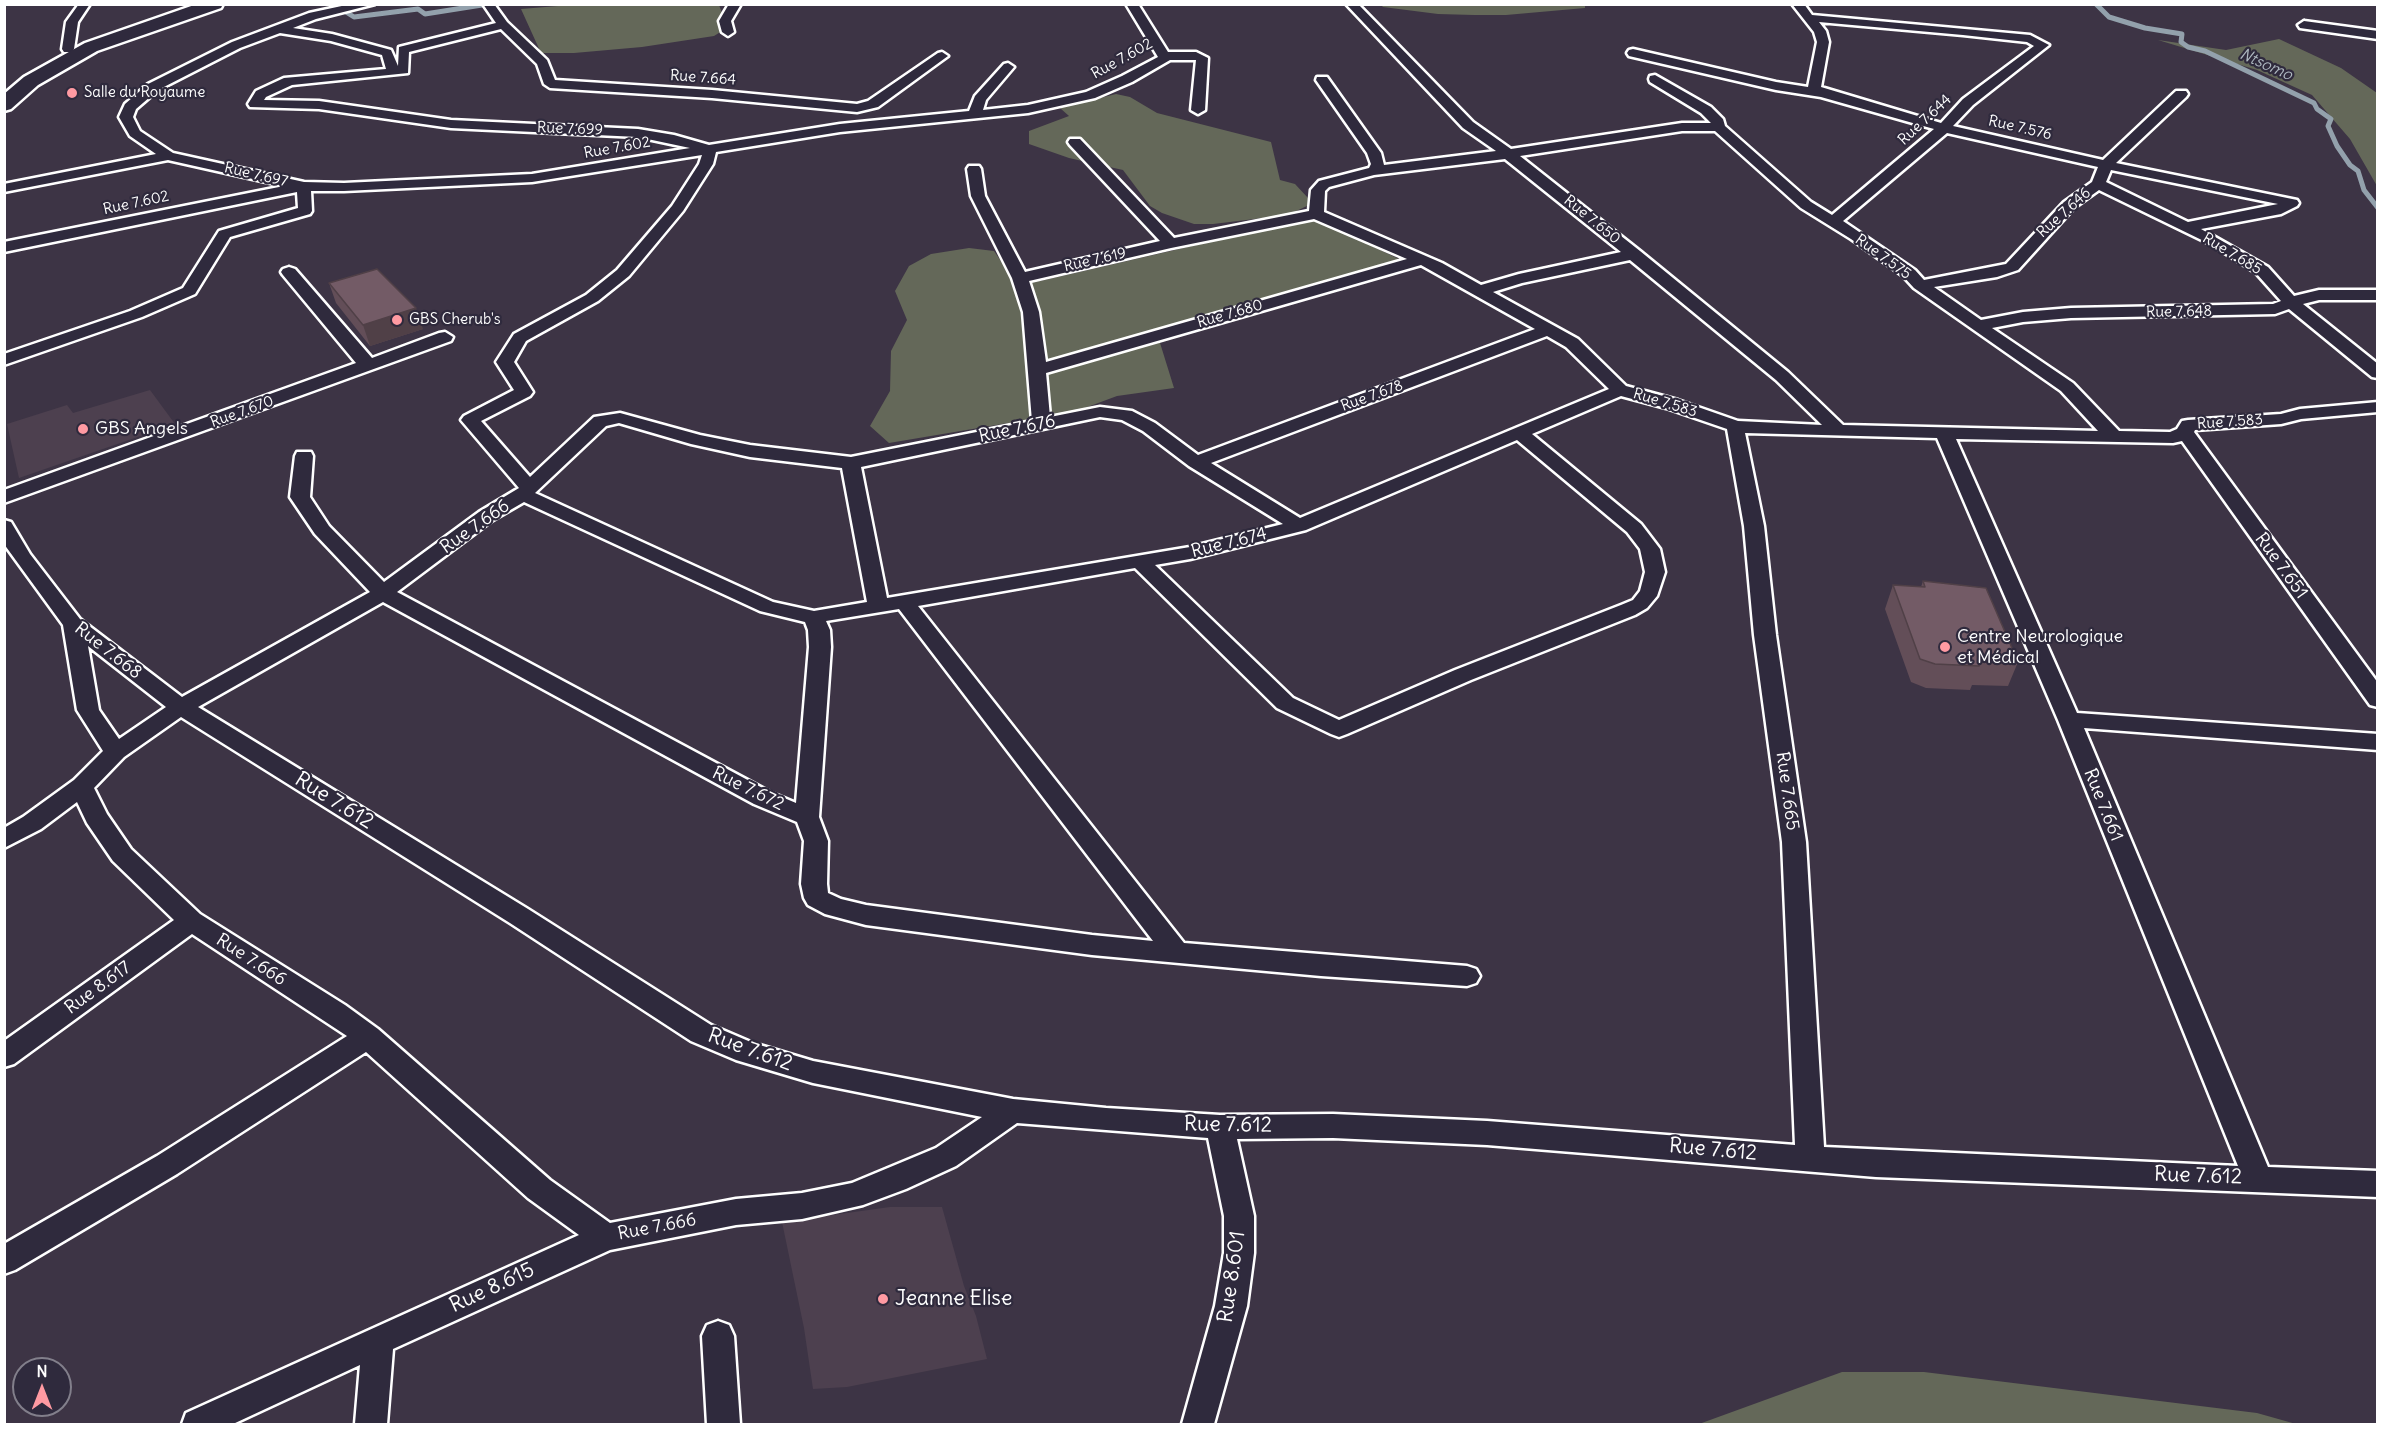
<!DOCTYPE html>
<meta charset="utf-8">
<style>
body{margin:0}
#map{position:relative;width:2382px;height:1429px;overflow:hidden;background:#3d3445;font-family:Delius,sans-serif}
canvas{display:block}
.frame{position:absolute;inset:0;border:6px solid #fff;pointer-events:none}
.north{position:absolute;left:12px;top:1357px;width:60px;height:60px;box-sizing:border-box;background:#2f2a3d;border:2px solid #827f8b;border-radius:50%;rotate:0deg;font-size:16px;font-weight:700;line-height:24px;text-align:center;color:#fff}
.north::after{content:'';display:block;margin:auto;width:21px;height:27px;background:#ff9aa2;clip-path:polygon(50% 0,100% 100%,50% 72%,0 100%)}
</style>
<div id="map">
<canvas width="2382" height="1429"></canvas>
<div class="frame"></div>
<div class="north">N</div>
</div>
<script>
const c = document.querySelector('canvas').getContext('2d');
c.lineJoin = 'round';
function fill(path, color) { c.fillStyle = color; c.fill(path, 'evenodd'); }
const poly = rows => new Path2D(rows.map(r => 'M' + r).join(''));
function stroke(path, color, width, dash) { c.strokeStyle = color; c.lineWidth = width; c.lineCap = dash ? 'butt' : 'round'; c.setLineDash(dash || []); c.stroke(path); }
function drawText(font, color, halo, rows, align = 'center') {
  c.font = font + ' Delius,sans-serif'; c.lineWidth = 4.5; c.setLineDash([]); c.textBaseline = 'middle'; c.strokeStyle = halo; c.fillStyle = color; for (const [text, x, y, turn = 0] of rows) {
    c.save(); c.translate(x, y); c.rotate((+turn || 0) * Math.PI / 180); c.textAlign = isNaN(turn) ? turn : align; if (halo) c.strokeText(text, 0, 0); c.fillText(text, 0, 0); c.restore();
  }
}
fill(poly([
 [150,390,175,424,19,478,7,424,67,405,73,413],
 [890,1207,942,1207,964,1286,976,1316,987,1359,847,1387,813,1389,804,1328,782,1222]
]), '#4d404f');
fill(poly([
 [582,4,719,5,725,21,722,31,714,36,642,47,574,53,541,53,521,9],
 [1585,4,1585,8,1506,15,1474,15,1438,14,1383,7,1381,5],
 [2279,39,2341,68,2377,93,2377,186,2350,139,2312,95,2257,70,2158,40,2226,50],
 [1116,94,1130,97,1157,113,1271,142,1280,180,1295,184,1308,198,1309,205,1288,215,1213,224,1194,224,1162,213,1150,206,1123,170,1069,158,1029,144,1029,131,1069,116,1060,108],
 [1314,218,1401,260,1156,330,1174,388,1117,396,1074,412,889,443,870,426,890,391,891,351,907,320,895,291,909,266,931,254,969,248,994,251,1005,267,1040,281],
 [1842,1372,1924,1372,2257,1413,2296,1424,1699,1424]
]), '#646859');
stroke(poly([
 [2096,4,2109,17,2145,28,2182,34,2181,42,2188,47,2205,51,2314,103,2317,109,2331,119,2328,126,2337,146,2350,165,2358,171,2364,190,2378,208],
 [346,12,354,17,418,9,425,14,482,5]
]), '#93a1ac', 5);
const minor = poly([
 [79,4,90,4,78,22,74,49,72,52,64,52,62,49,66,22,79,4],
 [351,4,375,4,316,19,293,28,332,34,391,50,398,66,399,47,496,23,483,4,494,4,507,22,547,60,555,80,712,90,857,104,868,101,938,53,942,52,948,56,878,107,857,112,712,98,550,88,544,84,537,64,501,29,409,52,408,73,292,85,266,97,264,100,319,101,451,120,638,129,674,135,709,145,840,124,969,111,975,96,1004,64,1008,63,1014,67,986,100,983,110,1028,105,1086,92,1122,76,1158,57,1126,4,1138,4,1168,52,1196,52,1208,58,1205,110,1198,114,1191,110,1196,60,1170,60,1132,82,1095,98,1028,113,840,132,716,152,713,164,683,211,629,276,598,301,526,341,514,362,533,392,530,396,481,421,530,477,594,417,620,413,700,435,750,445,851,457,1032,421,1023,312,1012,278,971,196,967,169,969,166,979,166,981,169,985,196,1025,272,1160,241,1070,145,1068,142,1070,139,1080,139,1174,238,1309,211,1311,190,1319,181,1369,168,1371,164,1367,153,1316,80,1317,77,1327,77,1381,153,1384,165,1496,151,1463,128,1346,4,1358,4,1473,122,1511,149,1682,123,1711,123,1701,113,1650,82,1649,79,1650,76,1655,75,1711,107,1723,119,1725,126,1811,202,1832,215,1934,129,1821,97,1776,90,1629,56,1627,53,1629,50,1633,49,1776,82,1808,87,1817,42,1814,32,1792,4,1804,4,1812,15,2030,35,2049,45,1973,105,1953,126,2103,160,2176,91,2186,91,2188,94,2186,97,2116,163,2297,200,2299,203,2297,206,2281,214,2201,229,2268,267,2294,296,2319,290,2378,290,2378,300,2319,300,2303,304,2378,364,2378,378,2372,377,2289,309,2275,314,2071,318,2023,322,1992,328,2073,383,2119,431,2170,432,2177,429,2182,421,2188,420,2281,414,2300,409,2378,402,2378,412,2301,419,2281,424,2195,430,2194,432,2378,683,2378,707,2370,705,2182,441,2173,443,1956,439,2077,713,2378,734,2378,750,2084,728,2268,1167,2378,1171,2378,1197,1876,1177,1487,1145,1333,1138,1237,1139,1254,1216,1254,1253,1247,1306,1214,1424,1182,1424,1215,1306,1224,1253,1224,1216,1208,1138,1017,1123,956,1166,906,1189,863,1205,802,1219,736,1225,610,1250,393,1349,387,1424,355,1424,360,1365,233,1424,182,1424,186,1413,579,1235,528,1198,366,1052,177,1174,15,1270,4,1274,4,1244,157,1156,347,1036,192,934,14,1064,4,1067,4,1041,174,920,113,861,87,823,77,802,41,829,4,848,4,828,23,817,74,780,103,751,77,710,63,625,4,544,4,520,11,522,30,554,80,619,182,697,370,592,315,534,290,497,295,456,297,452,311,452,313,456,310,497,329,526,384,582,479,512,519,488,461,420,464,416,514,390,496,362,514,334,586,295,617,270,672,206,699,164,702,155,532,182,344,191,311,191,312,211,310,214,230,237,195,294,142,317,4,365,4,354,130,311,183,288,219,231,298,208,297,192,4,252,4,242,284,186,168,160,4,192,4,184,156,154,130,136,119,117,125,104,148,84,232,42,309,13,351,4],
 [1819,22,1963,35,2027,42,2034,46,1963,99,1941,123,1821,87,1829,42,1826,31,1819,22],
 [280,33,331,41,382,55,386,69,284,78,256,91,248,104,250,107,319,109,451,128,638,137,690,148,532,174,344,183,304,182,173,153,140,131,133,117,136,109,158,90,240,48,280,33],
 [1682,131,1715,131,1801,208,1851,239,1903,276,1914,288,2061,391,2098,431,1843,425,1788,372,1640,251,1520,156,1682,131],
 [1947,133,2098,167,2092,182,2064,202,2006,264,1924,280,1915,270,1843,221,1947,133],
 [1505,159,1621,252,1519,274,1481,285,1442,263,1324,212,1325,191,1329,187,1374,175,1505,159],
 [2111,170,2278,204,2188,222,2106,182,2111,170],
 [2099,190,2212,245,2256,273,2281,301,2273,304,2071,308,2023,312,1981,320,1934,287,1997,277,2018,270,2074,208,2099,190],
 [1314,219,1407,259,1046,362,1039,312,1029,281,1171,248,1314,219],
 [1630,260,1776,380,1822,425,1738,421,1678,400,1626,386,1578,339,1493,292,1522,283,1630,260],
 [1421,265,1535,329,1198,455,1155,423,1132,411,1100,407,1050,417,1046,373,1421,265],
 [1547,336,1566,347,1609,389,1300,518,1211,463,1547,336],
 [1621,396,1666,408,1727,429,1744,526,1754,635,1782,842,1795,1145,1487,1121,1333,1114,1220,1115,1106,1108,1013,1099,813,1061,753,1043,711,1025,528,909,198,707,383,602,754,804,797,822,804,841,801,884,804,898,808,905,825,914,866,925,1092,955,1321,976,1467,986,1476,983,1480,976,1476,969,1467,966,1184,943,918,606,1135,568,1277,708,1331,734,1339,737,1347,734,1471,680,1635,615,1647,608,1657,596,1665,572,1660,549,1641,524,1532,434,1621,396],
 [1100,417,1122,420,1143,431,1189,466,1283,524,1190,547,887,598,861,467,1100,417],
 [619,423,691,444,750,457,842,468,867,602,814,611,773,602,535,493,606,426,619,423],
 [1745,433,1937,438,2058,720,2238,1166,1824,1147,1806,842,1776,635,1764,526,1745,433],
 [1517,440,1627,532,1640,549,1645,572,1640,591,1633,600,1621,605,1455,670,1339,720,1293,698,1155,565,1190,559,1306,530,1517,440],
 [524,502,760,611,805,622,808,630,809,647,796,803,770,792,397,592,493,520,524,502],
 [899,609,1153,941,1092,935,866,905,841,899,828,893,827,884,828,841,819,817,831,647,830,630,826,621,899,609],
 [88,646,166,707,119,739,99,710,88,646],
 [181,717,510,923,691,1041,736,1060,813,1083,982,1117,936,1148,852,1183,802,1193,736,1199,610,1223,550,1180,378,1029,345,1005,200,914,131,849,107,814,94,788,124,757,181,717],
 [729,4,741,4,731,21,734,32,728,36,722,32,719,21,729,4],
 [2304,21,2378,31,2378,39,2300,28,2298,25,2304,21],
 [289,267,295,269,372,358,439,333,445,332,453,337,451,341,4,503,4,490,356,363,283,275,281,272,283,269,289,267],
 [718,1321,729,1325,734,1336,740,1424,707,1424,702,1336,707,1325,718,1321]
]);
const secondary = poly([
 [197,4,223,4,221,8,97,51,38,85,11,109,4,111,4,94,24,77,85,43,197,4]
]);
stroke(minor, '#fff', 5);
stroke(secondary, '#fff', 5);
fill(minor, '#2f2a3d');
fill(secondary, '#2f2a3d');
fill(poly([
 [329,283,423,329,370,346,336,303],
 [1923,581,2018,662,2008,686,1972,685,1970,690,1926,688,1911,682,1885,609,1893,585,1921,587]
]), '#634e58');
fill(poly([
 [416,308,423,329,370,346,363,325]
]), '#504047');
const building = poly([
 [377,269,416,308,363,325,329,283,377,269],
 [1923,581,1986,588,2018,662,1979,662,1979,666,1935,664,1920,659,1893,585,1925,587,1923,581]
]);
fill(building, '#735b66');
stroke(building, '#504047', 1.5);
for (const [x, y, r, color] of [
 [72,93,6,"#ff9aa2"],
 [397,320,6,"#ff9aa2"],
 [83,429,6,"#ff9aa2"],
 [1945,647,6,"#ff9aa2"],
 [883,1299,6,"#ff9aa2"]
]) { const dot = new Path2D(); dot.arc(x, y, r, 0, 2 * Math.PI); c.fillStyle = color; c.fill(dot); stroke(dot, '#2f2a3d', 2); }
drawText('15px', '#fff', '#2f2a3d', [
 ["Rue 7.602",1122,59,-29],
 ["Rue 7.664",703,78,4],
 ["Rue 7.644",1925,120,-43],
 ["Rue 7.576",2020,128,13],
 ["Rue 7.699",570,129,2],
 ["Rue 7.602",617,148,-10],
 ["Rue 7.697",256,175,13],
 ["Rue 7.602",136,203,-12],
 ["Rue 7.646",2064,213,-42],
 ["Rue 7.650",1592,220,39],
 ["Rue 7.685",2232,254,31],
 ["Rue 7.575",1883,257,36],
 ["Rue 7.619",1095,260,-13],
 ["Rue 7.648",2179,312,-1],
 ["Rue 7.680",1230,314,-16],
 ["Rue 7.678",1372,396,-20],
 ["Rue 7.583",1665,403,17],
 ["Rue 7.670",242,412,-20],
 ["Rue 7.583",2230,422,-4]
]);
drawText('15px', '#fff', '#2f2a3d', [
 ["Salle du Royaume",84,93],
 ["GBS Cherub's",409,320]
], 'left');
drawText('italic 16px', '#aeb8c1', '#2f2a3d', [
 ["Ntsomo",2266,65,24]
]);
drawText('18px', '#fff', '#2f2a3d', [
 ["GBS Angels",95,429],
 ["Centre Neurologique",1957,637],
 ["et Médical",1957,658]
], 'left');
drawText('18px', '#fff', '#2f2a3d', [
 ["Rue 7.676",1017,429,-12],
 ["Rue 7.666",475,527,-35],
 ["Rue 7.674",1229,543,-14],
 ["Rue 7.651",2281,566,54],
 ["Rue 7.668",108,651,38],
 ["Rue 7.672",748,789,26],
 ["Rue 7.665",1787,791,82],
 ["Rue 7.661",2103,805,68],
 ["Rue 7.666",251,960,33],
 ["Rue 8.617",98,988,-36],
 ["Rue 7.666",657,1227,-11]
]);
drawText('21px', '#fff', '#2f2a3d', [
 ["Rue 7.612",334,801,32],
 ["Rue 7.612",750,1050,20],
 ["Rue 7.612",1228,1125,1],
 ["Rue 7.612",1713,1150,5],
 ["Rue 7.612",2198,1176,2],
 ["Rue 8.601",1232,1277,-82],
 ["Rue 8.615",492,1288,-25]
]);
drawText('21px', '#fff', '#2f2a3d', [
 ["Jeanne Elise",895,1299]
], 'left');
</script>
